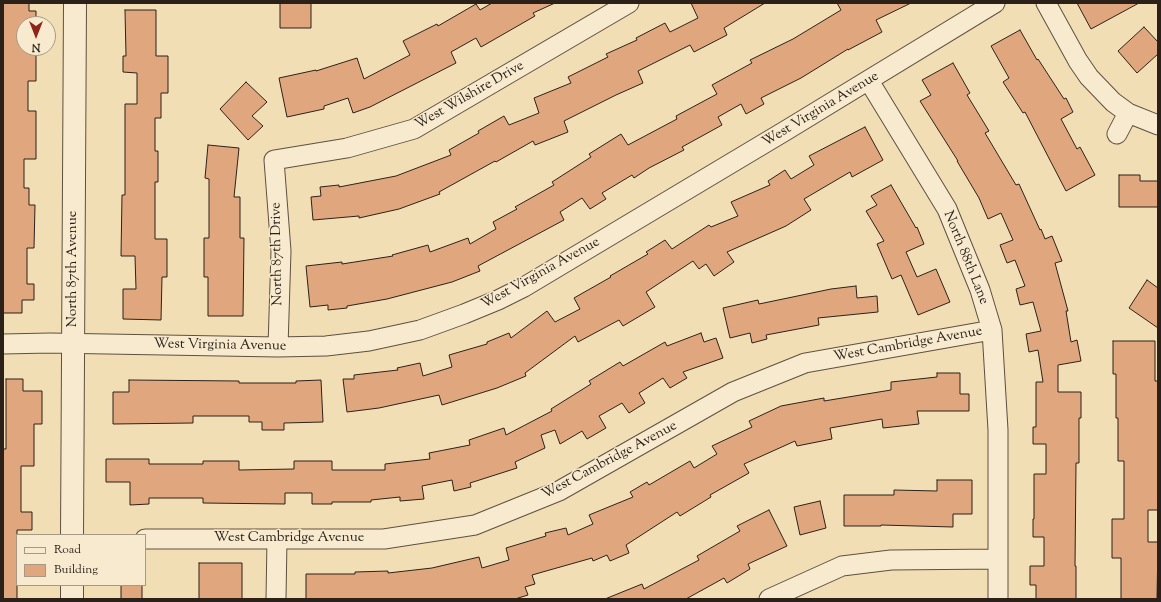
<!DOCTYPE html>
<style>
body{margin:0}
#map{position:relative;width:1161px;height:602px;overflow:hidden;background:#f2deb5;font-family:"Sorts Mill Goudy",serif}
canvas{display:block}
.frame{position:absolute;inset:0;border:4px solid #2c2119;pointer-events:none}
.legend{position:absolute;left:16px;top:534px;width:130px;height:52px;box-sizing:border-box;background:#f7eacf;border:1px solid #a69a86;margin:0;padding:5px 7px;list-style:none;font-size:12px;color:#2c2119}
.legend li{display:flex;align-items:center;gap:8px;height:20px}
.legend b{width:20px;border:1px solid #a69a86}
.north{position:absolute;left:16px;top:16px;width:40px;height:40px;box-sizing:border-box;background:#f7eacf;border:1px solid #a69a86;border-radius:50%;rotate:180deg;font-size:11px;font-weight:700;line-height:16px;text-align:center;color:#2c2119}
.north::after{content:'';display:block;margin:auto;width:14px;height:18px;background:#8f2418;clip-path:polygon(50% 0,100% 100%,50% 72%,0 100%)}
</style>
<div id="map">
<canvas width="1161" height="602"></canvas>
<div class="frame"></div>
<ul class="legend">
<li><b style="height:5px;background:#f7eacf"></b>Road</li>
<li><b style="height:11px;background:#e0a77f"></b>Building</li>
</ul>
<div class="north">N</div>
</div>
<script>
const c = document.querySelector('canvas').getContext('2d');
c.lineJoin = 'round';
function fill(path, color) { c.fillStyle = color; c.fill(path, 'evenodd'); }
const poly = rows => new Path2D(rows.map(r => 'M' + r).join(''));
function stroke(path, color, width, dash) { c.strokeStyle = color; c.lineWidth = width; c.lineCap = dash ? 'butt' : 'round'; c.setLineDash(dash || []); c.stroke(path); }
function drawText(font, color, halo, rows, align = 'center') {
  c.font = font + ' "Sorts Mill Goudy",serif'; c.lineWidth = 3; c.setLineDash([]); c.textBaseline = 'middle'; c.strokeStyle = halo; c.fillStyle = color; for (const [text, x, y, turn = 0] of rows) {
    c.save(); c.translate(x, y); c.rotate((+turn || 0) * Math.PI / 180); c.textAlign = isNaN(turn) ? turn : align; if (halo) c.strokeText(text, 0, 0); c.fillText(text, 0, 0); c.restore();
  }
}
const building = poly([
 [3,3,29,3,29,11,36,11,36,24,24,24,24,48,36,48,36,81,28,81,28,111,36,111,36,159,24,159,24,188,29,188,29,205,35,205,34,248,27,248,27,284,34,284,34,300,22,300,22,313,3,313,3,3],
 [280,3,311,3,311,28,280,28,280,3],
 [492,3,555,3,533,13,535,16,481,47,476,38,451,52,456,63,370,107,353,113,348,98,324,106,324,109,287,117,279,78,316,70,316,71,357,58,364,79,410,55,403,41,437,24,438,26,476,4,480,10,492,3],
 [691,3,765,3,724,28,727,35,694,52,690,45,638,71,643,83,616,95,564,121,568,132,535,145,533,141,496,162,495,161,439,192,440,194,399,209,359,218,359,216,313,220,311,197,321,196,320,187,339,185,339,187,396,176,451,155,449,150,479,133,478,131,504,116,509,125,539,113,534,98,571,83,568,77,608,57,606,54,637,40,636,38,665,23,670,32,698,18,691,3],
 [837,3,911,3,876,20,882,32,848,50,848,49,801,78,761,98,764,104,746,114,741,104,718,117,722,125,682,147,684,150,649,168,634,178,632,175,602,193,606,199,590,209,582,198,560,212,564,220,478,266,480,271,452,282,387,299,347,306,347,308,328,310,328,305,310,307,306,266,342,262,342,264,393,256,392,255,428,245,430,252,468,238,470,244,496,229,493,222,517,209,515,207,554,185,552,182,591,157,589,154,621,134,628,145,677,119,676,116,717,94,712,85,752,63,750,60,793,39,841,10,837,3],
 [1077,3,1139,3,1091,29,1077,3],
 [125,10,156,10,156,56,168,56,168,93,161,93,161,118,155,118,155,151,158,151,158,182,155,182,155,239,167,239,167,277,162,277,161,320,123,319,123,289,136,289,135,256,121,256,122,195,125,195,125,104,137,104,137,73,123,72,123,56,126,56,125,10],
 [1144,27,1158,42,1158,54,1137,73,1118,51,1144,27],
 [1020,30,1037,60,1038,59,1064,99,1066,98,1073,112,1061,119,1077,149,1080,147,1095,175,1066,191,1025,112,1023,113,1003,82,1009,78,991,46,1020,30],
 [953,63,970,93,967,95,989,131,985,133,1016,185,1019,184,1040,230,1041,229,1045,239,1052,236,1062,261,1055,263,1068,311,1066,311,1071,342,1077,340,1081,361,1058,365,1058,392,1081,392,1081,418,1079,418,1079,463,1076,463,1075,566,1076,566,1076,599,1036,599,1036,585,1030,585,1030,566,1044,566,1044,537,1033,537,1033,519,1034,519,1034,474,1046,474,1046,444,1033,444,1033,427,1036,427,1036,382,1043,382,1038,350,1029,352,1026,334,1041,331,1033,302,1020,305,1016,289,1025,286,1015,260,1007,263,1000,245,1013,240,1001,213,988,219,979,198,957,161,958,161,920,101,931,95,922,80,953,63],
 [246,82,267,102,252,116,263,126,248,140,220,109,246,82],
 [865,127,883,160,852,177,850,172,804,199,811,210,786,226,727,252,734,262,714,276,706,264,699,269,693,261,646,292,655,307,623,326,619,320,578,342,575,336,525,373,526,376,497,388,442,405,439,395,379,408,347,412,343,379,354,379,354,375,398,370,397,368,420,363,423,376,452,367,449,355,487,344,487,342,509,333,511,338,547,311,555,322,580,309,574,298,611,277,610,276,648,254,646,252,665,240,672,249,709,225,711,227,738,216,731,202,770,185,768,181,785,170,791,179,814,165,809,156,865,127],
 [208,145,239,148,234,197,240,197,240,238,244,238,243,316,208,316,208,277,204,277,204,238,209,238,209,179,205,178,208,145],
 [1119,175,1140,175,1140,181,1158,181,1158,207,1119,207,1119,175],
 [891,185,916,228,917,227,924,244,906,252,917,277,936,269,950,302,918,315,901,275,892,279,877,244,884,241,866,211,877,205,871,196,891,185],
 [1147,280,1158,288,1158,328,1129,308,1147,280],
 [856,286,857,298,877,296,878,312,818,318,819,325,766,335,767,339,752,343,750,333,730,338,723,308,758,300,759,304,831,289,856,286],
 [701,333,704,342,716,338,723,358,683,372,687,378,670,388,663,378,639,393,645,403,629,413,622,403,599,416,606,428,587,439,582,431,560,444,555,430,541,435,545,448,515,462,517,468,470,483,471,487,454,491,452,480,422,486,424,499,400,501,400,497,371,500,371,502,332,502,332,504,312,504,312,493,285,493,285,504,203,503,203,498,149,498,149,504,130,505,130,482,106,482,106,459,149,459,149,464,203,464,203,461,239,461,239,470,294,469,294,461,332,461,332,470,385,470,385,464,430,459,429,453,470,445,469,440,504,428,506,435,552,411,551,409,591,384,589,381,620,362,623,366,665,342,667,346,701,333],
 [1113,341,1155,341,1155,381,1158,381,1158,510,1148,510,1148,542,1158,542,1157,599,1121,599,1121,558,1112,558,1112,519,1124,519,1124,461,1118,461,1118,418,1116,418,1116,374,1113,374,1113,341],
 [937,373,960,373,960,394,969,394,969,411,917,411,919,424,883,428,882,419,830,428,832,439,797,446,795,441,744,464,749,473,710,495,711,497,680,516,677,512,626,545,629,553,610,561,607,555,593,561,592,558,532,575,535,584,525,587,528,595,515,599,306,599,306,574,355,574,355,572,388,571,388,573,432,568,479,557,482,568,509,560,506,548,546,536,545,533,566,528,568,535,593,524,589,515,633,497,630,492,647,482,649,485,690,461,694,468,717,454,712,446,752,427,749,421,781,406,824,398,824,401,891,390,891,382,937,377,937,373],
 [6,379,23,379,23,391,42,391,42,424,34,424,34,466,21,466,21,512,32,512,32,530,17,530,17,599,3,599,3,449,6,449,6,379],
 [129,380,239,381,239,383,296,383,296,381,321,380,323,422,284,423,284,430,262,430,262,422,249,422,249,416,193,416,193,423,113,424,113,392,129,392,129,380],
 [937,480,972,480,972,514,953,514,953,527,881,525,881,526,844,526,844,495,894,495,894,490,937,491,937,480],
 [820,501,826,528,800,535,794,507,820,501],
 [769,510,787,546,748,564,750,569,727,583,724,578,686,599,605,599,642,584,644,589,699,560,697,556,740,531,737,526,769,510],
 [199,563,242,563,242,599,199,599,199,563],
 [121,585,142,585,142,599,121,599,121,585]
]);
fill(building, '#e0a77f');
stroke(building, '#2c2119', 1);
const minor = poly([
 [1046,3,1078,61,1089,77,1113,102,1128,113,1158,125],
 [869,81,947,209,980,290,992,330,998,430,998,599],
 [1117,134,1128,113],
 [3,344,50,343,278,347,326,346,369,341,420,330,464,314,498,300,524,287,785,131,995,3],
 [278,347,281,251,274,160,347,148,414,129,629,3],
 [145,539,384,539,475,525,559,491,733,392,805,363,992,330],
 [276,599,277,539],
 [769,599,842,566,891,560,997,559]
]);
const tertiary = poly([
 [72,535,75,3],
 [72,599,72,585]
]);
stroke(minor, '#5e5040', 21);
stroke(tertiary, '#5e5040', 24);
stroke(minor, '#f7eacf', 19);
stroke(tertiary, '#f7eacf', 22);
drawText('14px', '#2c2119', '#f7eacf', [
 ["West Wilshire Drive",470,96,-30],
 ["West Virginia Avenue",821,110,-31],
 ["North 87th Drive",278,254,-91],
 ["North 88th Lane",965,258,68],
 ["North 87th Avenue",74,269,-90],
 ["West Virginia Avenue",541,274,-29],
 ["West Cambridge Avenue",908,345,-10],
 ["West Virginia Avenue",220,346,1],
 ["West Cambridge Avenue",610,461,-28],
 ["West Cambridge Avenue",289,539]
]);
</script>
